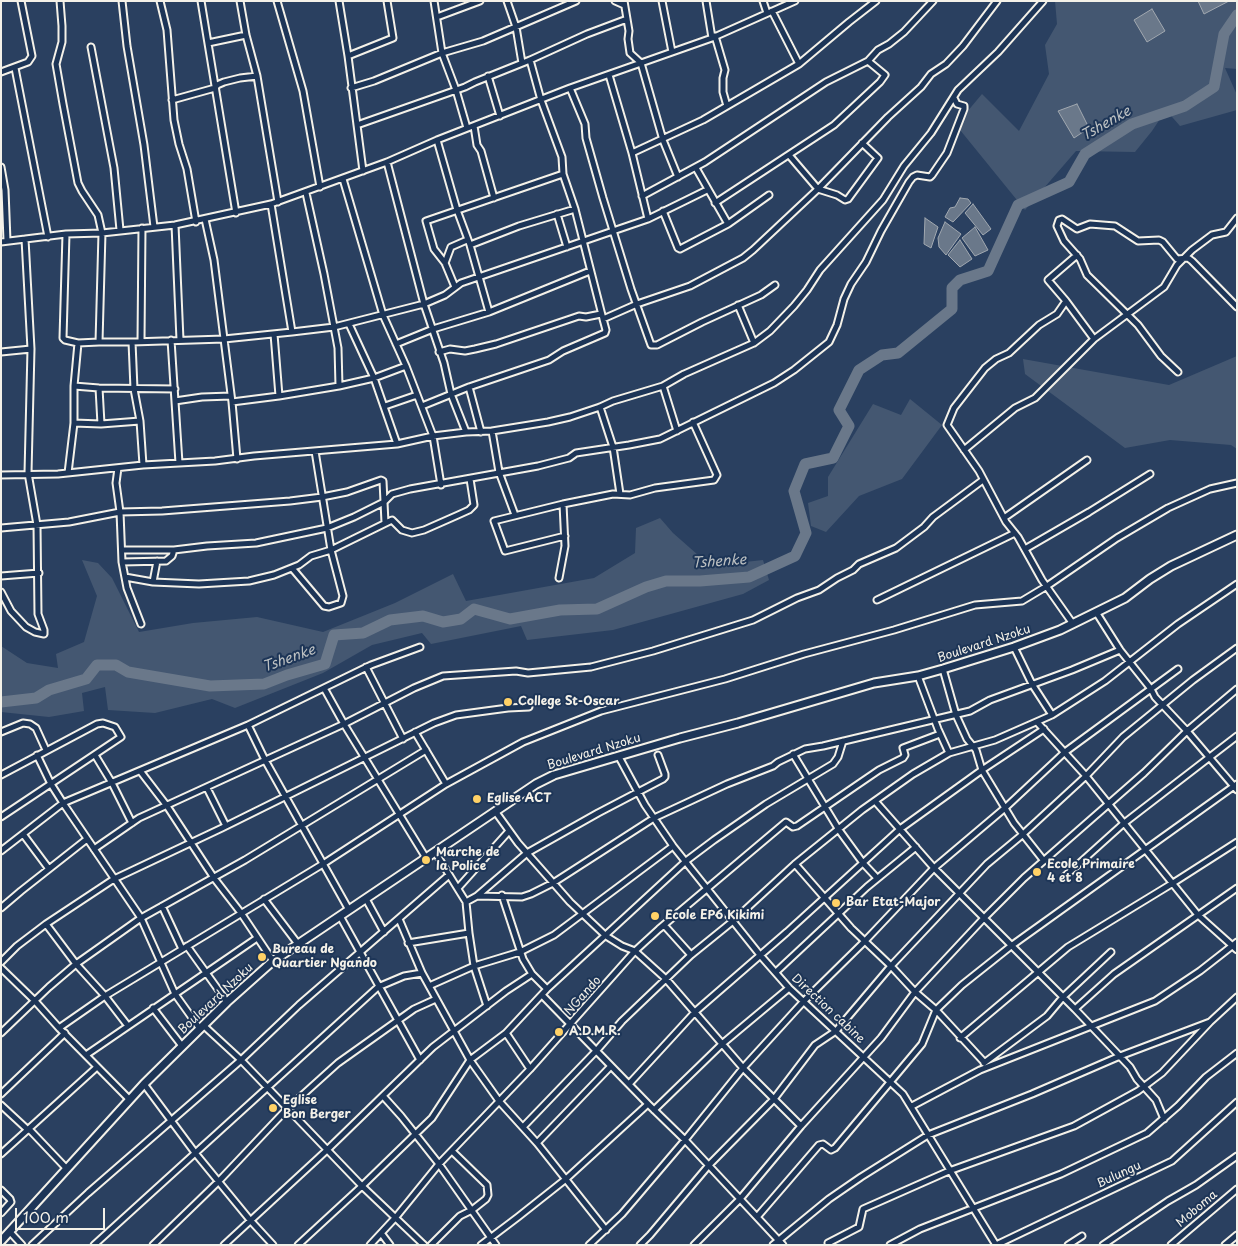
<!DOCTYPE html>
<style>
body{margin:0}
#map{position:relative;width:1238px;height:1246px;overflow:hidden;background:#2a4060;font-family:"Playpen Sans",sans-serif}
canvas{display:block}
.frame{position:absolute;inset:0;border:2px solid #f4f1e8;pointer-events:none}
.scale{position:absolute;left:15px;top:1208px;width:90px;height:22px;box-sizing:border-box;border:2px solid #f4f1e8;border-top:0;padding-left:6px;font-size:15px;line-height:18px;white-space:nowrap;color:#f4f1e8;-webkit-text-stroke:4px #1d3557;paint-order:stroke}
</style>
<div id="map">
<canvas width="1238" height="1246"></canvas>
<div class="frame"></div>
<div class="scale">100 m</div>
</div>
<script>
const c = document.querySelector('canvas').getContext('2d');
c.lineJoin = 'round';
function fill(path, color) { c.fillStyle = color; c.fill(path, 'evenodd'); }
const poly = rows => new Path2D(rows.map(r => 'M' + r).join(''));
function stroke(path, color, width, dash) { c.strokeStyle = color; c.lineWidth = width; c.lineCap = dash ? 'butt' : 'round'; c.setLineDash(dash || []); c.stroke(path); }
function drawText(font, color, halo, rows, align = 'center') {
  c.font = font + ' "Playpen Sans",sans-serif'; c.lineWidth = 4; c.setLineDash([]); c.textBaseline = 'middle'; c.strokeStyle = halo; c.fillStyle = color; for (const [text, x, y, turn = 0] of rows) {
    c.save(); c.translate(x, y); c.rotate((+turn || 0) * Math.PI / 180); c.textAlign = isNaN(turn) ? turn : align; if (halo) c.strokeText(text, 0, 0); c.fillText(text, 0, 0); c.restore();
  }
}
fill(poly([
 [1055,1,1237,1,1237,69,1225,68,1237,95,1237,110,1180,126,1166,110,1152,131,1135,152,1076,151,1025,210,956,125,982,94,1019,131,1049,74,1045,45,1057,24],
 [1237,356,1237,449,1231,445,1170,440,1125,448,1025,374,1023,359,1169,385],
 [910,399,942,425,902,479,859,496,826,532,811,526,808,503,828,496,828,477,873,404,901,415],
 [660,518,673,533,698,555,700,567,763,560,769,580,743,594,613,630,527,640,521,626,431,644,422,633,372,645,323,673,235,708,212,699,155,713,108,710,105,687,82,693,84,711,49,717,1,712,1,646,27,663,58,668,56,654,84,642,97,596,82,560,98,563,112,578,139,632,193,623,257,617,323,632,395,603,453,574,466,601,594,578,635,553,636,528]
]), '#445771');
const water = poly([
 [1198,1,1229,1,1204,14,1198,1],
 [1152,9,1165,31,1147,42,1134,20,1152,9],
 [1077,104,1089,128,1074,138,1058,111,1077,104],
 [960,198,968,199,971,203,953,222,945,217,950,208,955,207,960,198],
 [973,204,991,229,983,235,965,213,973,204],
 [925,218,938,227,931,248,924,244,925,218],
 [945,222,961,234,946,255,939,247,938,238,945,222],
 [975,227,988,250,975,256,962,238,975,227],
 [960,240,972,259,960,267,948,255,960,240]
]);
fill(water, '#6a788a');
stroke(water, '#a1a8b0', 1);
stroke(poly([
 [1,702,36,698,49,690,86,679,97,665,116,665,128,672,210,686,264,684,287,675,325,664,334,635,363,633,390,620,423,616,443,622,461,619,474,609,510,619,560,610,597,609,646,587,666,581,700,581,749,577,795,556,806,533,794,491,805,464,833,458,849,426,839,410,859,370,882,355,898,353,952,309,952,288,960,280,988,271,1018,205,1069,182,1085,154,1132,124,1185,106,1214,87,1224,34,1237,15]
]), '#6a788a', 11);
const street = poly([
 [60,1,62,26,62,42,56,64,63,104,78,183,82,191,98,215,102,233,99,342,132,342,224,339,292,332,271,204],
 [122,1,127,46,144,145,154,227],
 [160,1,167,30,174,120,179,144,187,169,196,222],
 [201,1,236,213],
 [240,1,246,35,257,76,278,202],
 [277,1,303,91,320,187],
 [339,1,348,56,363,171],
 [434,1,442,53,456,90,467,128],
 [507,1,516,27,522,63],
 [615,1,624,5],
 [624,1,629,31,628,39,630,53,641,63,663,140,678,177],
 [662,1,672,52],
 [706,1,712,38],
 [763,1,767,13],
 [772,11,799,64],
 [437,17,480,1],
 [715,36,725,70,723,78,723,92,727,106],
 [208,43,246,35],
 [91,47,114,168,120,230],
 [348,56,393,38,387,1],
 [530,60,541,100,562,157,563,174,575,209,603,319,637,304,690,286,743,258,753,250,818,189,888,117,921,87,931,74,946,64,963,46,997,1],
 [868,61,878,50,889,44,904,32,933,1],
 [15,68,48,237],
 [1,72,28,62,32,56,21,1],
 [609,75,632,153,648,219],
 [488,76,500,116],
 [351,88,374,81,442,53,483,41,576,1],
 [570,88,585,124,586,138,603,198,631,289,651,345,657,345,702,322,761,295,775,285],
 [172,100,215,88,217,85,224,82,240,78,257,76],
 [357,125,465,87,475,82,530,60,587,34,627,19],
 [474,126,477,145,481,151,494,198],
 [437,140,457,210,470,245,489,312],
 [632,153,703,120,799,64,849,22,876,1],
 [789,155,818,189,837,195,845,200,848,199,878,158,862,143],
 [387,162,424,304,444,363,451,394,466,432],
 [1,167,5,190,7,241],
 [343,179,383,315,406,366,433,436,441,485],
 [306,193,324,274,338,348,339,386],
 [642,196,705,162,826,82,868,61,885,75,880,82,834,125,715,203],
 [663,211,678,248,680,249,728,224,696,168],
 [557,214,567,247],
 [205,219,214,260,232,402,237,459],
 [728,224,769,195],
 [175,225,180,340],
 [66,234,63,338,65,340,78,343,99,342],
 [1,242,66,234,102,233,175,225,271,204,387,162,437,140,570,88,712,38,795,1],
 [470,245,519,226,575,209],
 [1077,255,1048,280,1066,301,1094,339],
 [445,263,451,247,467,240],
 [455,287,445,263,434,249,426,221,563,174],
 [1066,301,1057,314,1039,325,1009,353,996,359,985,368,954,408,947,425,979,471,1006,522,1018,537,1042,580,1073,624],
 [738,305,754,343],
 [349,324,374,378,397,444],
 [292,332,334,327,424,304,445,295,461,283,648,219,707,190],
 [274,334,279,396],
 [171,340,179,463],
 [141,341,142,228],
 [132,342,134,389,140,421,143,465],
 [396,344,433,329,489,312,590,271],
 [1,352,31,349],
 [439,352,450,349,465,351,475,349,496,344,579,316,586,317,601,314],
 [1178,372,1161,356,1138,325,1087,275,1080,259,1064,241,1057,226,1059,220,1062,219,1077,229,1090,224,1115,226,1138,241,1159,240,1163,242,1177,259,1188,258,1192,261,1237,307],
 [74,386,99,388,175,389],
 [663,386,677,431],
 [469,387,481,432],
 [99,388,101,424],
 [175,401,202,397,231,396],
 [232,402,279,396,339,386,374,378,406,366],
 [385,406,417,395],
 [422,406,469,387,549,360,563,351,605,333,606,330,603,319],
 [600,407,613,447,620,494],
 [74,423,101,424,140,421],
 [492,431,499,472,515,515],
 [964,450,1015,408,1035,398,1094,339,1164,287,1177,265,1192,250,1212,235,1226,232,1237,218],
 [118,468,116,483,120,512,122,562,127,588,141,624],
 [68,473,74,423,74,386,78,343],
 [1,475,58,474,143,465,215,461,254,456,397,444,433,436,466,432,492,431,548,422,570,417,600,407,613,401,663,386,684,374,754,343,770,331,794,306,807,290,820,270,883,200,904,166,931,133,958,90,998,52,1043,1],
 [1004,518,1087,460],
 [1,528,69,522,120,512,162,511,290,501,322,497,347,492,381,480,383,481,385,523],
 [565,536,505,551,494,521,563,504,613,494,630,495,655,488,714,480,717,475,693,422],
 [1025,549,1089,512,1150,474],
 [123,550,174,550,207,546,256,543,327,528,354,517,384,502,392,494,410,489,538,466,569,458,576,453,629,445,660,439,774,383,794,370,829,342,837,325,844,299,851,284,866,262,881,231,909,182,913,177,917,175,930,177,932,175,947,153,964,109,964,106,957,104,954,98],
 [122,562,166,561,172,556,174,550],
 [292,568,324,606,329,607,341,603,343,596,331,550,315,451],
 [1,576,39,573],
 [125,577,153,582,199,584,249,581,274,575,299,565,311,556,331,550,392,520,402,530,412,533,424,530,458,515,469,510,474,505,470,479],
 [559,578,565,546,563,504],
 [153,582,157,561],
 [1,592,11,611,26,627,35,632,44,634,44,630,38,614,37,525,28,473,31,349,25,239],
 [877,600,1015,533],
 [1096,612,1120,650,1151,689,1155,697,1187,731,1237,790],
 [1014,647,1032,684,1052,715],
 [366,667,403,739],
 [943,669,956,715,967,739,976,750,982,770,1014,823,1044,861],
 [918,676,938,729,949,753],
 [324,688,344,724,426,858],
 [1037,722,1086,776,1198,915,1237,950],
 [248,725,265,760,349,910],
 [1,732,23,723,30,724,36,728,46,750],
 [415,732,446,784],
 [793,754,839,830,863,863,877,878],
 [37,755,51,784,63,803,141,918,175,994,200,1029],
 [95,755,112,783,132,823],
 [619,757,645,805,673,846,760,955,789,988,903,1094,996,1245],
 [141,772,167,806,214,878,241,913,273,961],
 [1,775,97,724,103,723,115,727,121,737,1,817],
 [207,788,226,826],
 [875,801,934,868,1075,1009,1130,1067,1137,1079,1156,1100,1164,1119],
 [495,811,518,843,570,902,606,936,622,946,635,951,666,979,743,1068,801,1126],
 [23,834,49,869],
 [94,849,139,818,344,724,414,688,443,676,516,671,528,673,591,667,653,651,753,620,797,598,819,590,837,578,853,570,859,564,896,548,924,527,933,517,983,480],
 [1,851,63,803,248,725,371,665,420,647],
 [435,852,466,902,469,933,474,966,487,1006],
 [795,864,851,928,891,966,915,992,936,1010,984,1062],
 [1063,878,1123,824,1237,736],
 [458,888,509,831],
 [502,895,523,959,532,974,547,989],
 [477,896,522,897,531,894,553,883,654,818,727,784,773,766,778,762,805,749,823,746,970,711,990,700,1072,670,1120,650],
 [264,899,298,944],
 [366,899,384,932],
 [466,902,477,896,527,853,598,813,663,779,665,777,665,774,658,755],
 [162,906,182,949],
 [1,908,21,891,87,839],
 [340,916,420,1060],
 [399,919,422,973,470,1060,499,1101,537,1143,606,1230],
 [46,924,76,964,105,996,128,1026],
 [664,925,691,955],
 [408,943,469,933],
 [187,946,227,1002],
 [1,962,17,946,46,924,114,879,222,828,434,723,456,715,508,708,529,707],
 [1,968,35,1001,59,1028,129,1099],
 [776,972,867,887,916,847],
 [429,986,474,966,520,952,554,935,673,846],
 [542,995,648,1104,685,1140,783,1245],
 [153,1008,182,1046],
 [1075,1009,1114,974,1237,888],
 [203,1025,241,1060,362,1186,424,1245],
 [59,1028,105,996,323,864,446,784,523,742,601,711,725,679,804,654,894,630,975,605,1022,601,1047,586,1117,538,1168,508,1210,489,1237,483],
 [1,1033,49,987,76,964,141,918,245,860,426,750],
 [506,1033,530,1069],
 [960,1038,1068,947,1173,883,1237,842],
 [86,1055,257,938],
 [984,1063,1047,1016,1063,997,1111,952],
 [144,1084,196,1154,250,1220,273,1245],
 [629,1084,696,1011,787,932,900,829,982,770,1044,729],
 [1,1094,65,1033],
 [383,1096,401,1116,439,1164,496,1245],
 [1,1105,28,1130],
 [912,1106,980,1070,1155,1001,1200,971,1237,942],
 [654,1110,722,1044,789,988],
 [523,1127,597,1050,622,1021,691,955,733,921,795,864,862,810,913,774,949,753,995,740,1052,715,1105,681,1178,624,1237,584],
 [29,1129,66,1168],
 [537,1143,611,1066],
 [1,1154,97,1067],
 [1,1190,10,1199,11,1202,1,1213],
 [757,1217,819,1145,823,1144,831,1150,835,1148,922,1044,936,1010,962,985,1011,946,1237,784],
 [10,1232,22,1245],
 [381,1233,390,1245],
 [828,1243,859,1227,863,1209,949,1171,1074,1126,1138,1091,1162,1073,1210,1022,1237,997],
 [32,1245,88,1193,241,1060,299,1005,449,875],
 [94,1245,378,987,404,976,422,973],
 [153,1245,219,1181,287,1109,338,1063,414,1009,436,999],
 [224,1245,327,1150,433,1047,506,991,532,974],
 [298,1245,362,1186,432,1118,470,1060,506,1033,547,989,686,861,714,840,766,804,833,764,838,757,843,741],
 [370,1245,396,1217,439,1164,530,1069,635,951,659,929,786,822,793,827,797,826,879,770,903,758,905,755,903,748,940,734],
 [431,1245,460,1216,472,1210,486,1199,488,1195,487,1185,452,1151],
 [481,1245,518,1217,566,1179,648,1104],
 [589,1245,622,1214,685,1140,743,1068,804,1001,865,941,934,868,1005,808,1065,752,1178,669],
 [640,1245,650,1235,709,1165,774,1099,815,1045,836,1031,891,966,987,864,1022,835,1086,776,1123,737,1193,680,1237,648],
 [694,1245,740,1199,801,1126,881,1038,915,992,984,918,1024,878,1144,773,1187,731,1237,689],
 [773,1245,829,1199,861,1177,928,1135,1032,1094,1120,1056,1210,1022],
 [890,1245,920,1229,1061,1174,1147,1133,1178,1106,1206,1077,1237,1053],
 [996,1245,1172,1161,1237,1102],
 [1068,1245,1082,1236],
 [1103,1245,1168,1201,1196,1185,1237,1156],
 [1171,1245,1237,1189],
 [1225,1245,1237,1235]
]);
const secondary = poly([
 [1,1241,144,1084,227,1002,273,961,536,784,554,775,680,738,738,723,874,683,918,676,943,669,1014,647,1060,630,1125,598,1150,579,1171,566,1237,535]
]);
stroke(street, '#f4f1e8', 9);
stroke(secondary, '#f4f1e8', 11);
stroke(street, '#1d3557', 5);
stroke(secondary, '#1d3557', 7);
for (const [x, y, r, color] of [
 [508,702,5,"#ffd166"],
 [477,799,5,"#ffd166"],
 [426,860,5,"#ffd166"],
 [1037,872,5,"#ffd166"],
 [836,903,5,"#ffd166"],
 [655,916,5,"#ffd166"],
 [262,957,5,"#ffd166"],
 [559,1032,5,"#ffd166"],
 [273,1108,5,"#ffd166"]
]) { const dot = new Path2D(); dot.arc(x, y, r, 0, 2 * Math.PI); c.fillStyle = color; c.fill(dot); stroke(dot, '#1d3557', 2); }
drawText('12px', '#f4f1e8', '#1d3557', [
 ["Boulevard Nzoku",984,644,-18],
 ["Boulevard Nzoku",594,752,-17],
 ["NGando",583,996,-48],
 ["Boulevard Nzoku",216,999,-43],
 ["Direction cabine",828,1009,43],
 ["Bulungu",1119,1175,-25],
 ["Moboma",1197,1209,-40]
]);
drawText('bold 12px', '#f4f1e8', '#1d3557', [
 ["College St-Oscar",518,702],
 ["Eglise ACT",487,799],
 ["Marche de",436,853],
 ["la Police",436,867],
 ["Ecole Primaire",1047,865],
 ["4 et 8",1047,879],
 ["Bar Etat-Major",846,903],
 ["Ecole EP6 Kikimi",665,916],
 ["Bureau de",272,950],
 ["Quartier Ngando",272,964],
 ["A.D.M.R.",569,1032],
 ["Eglise",283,1101],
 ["Bon Berger",283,1115]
], 'left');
drawText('italic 14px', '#bdc1c2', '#1d3557', [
 ["Tshenke",1106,124,-30],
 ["Tshenke",719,562,-4],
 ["Tshenke",289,659,-20]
]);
</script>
